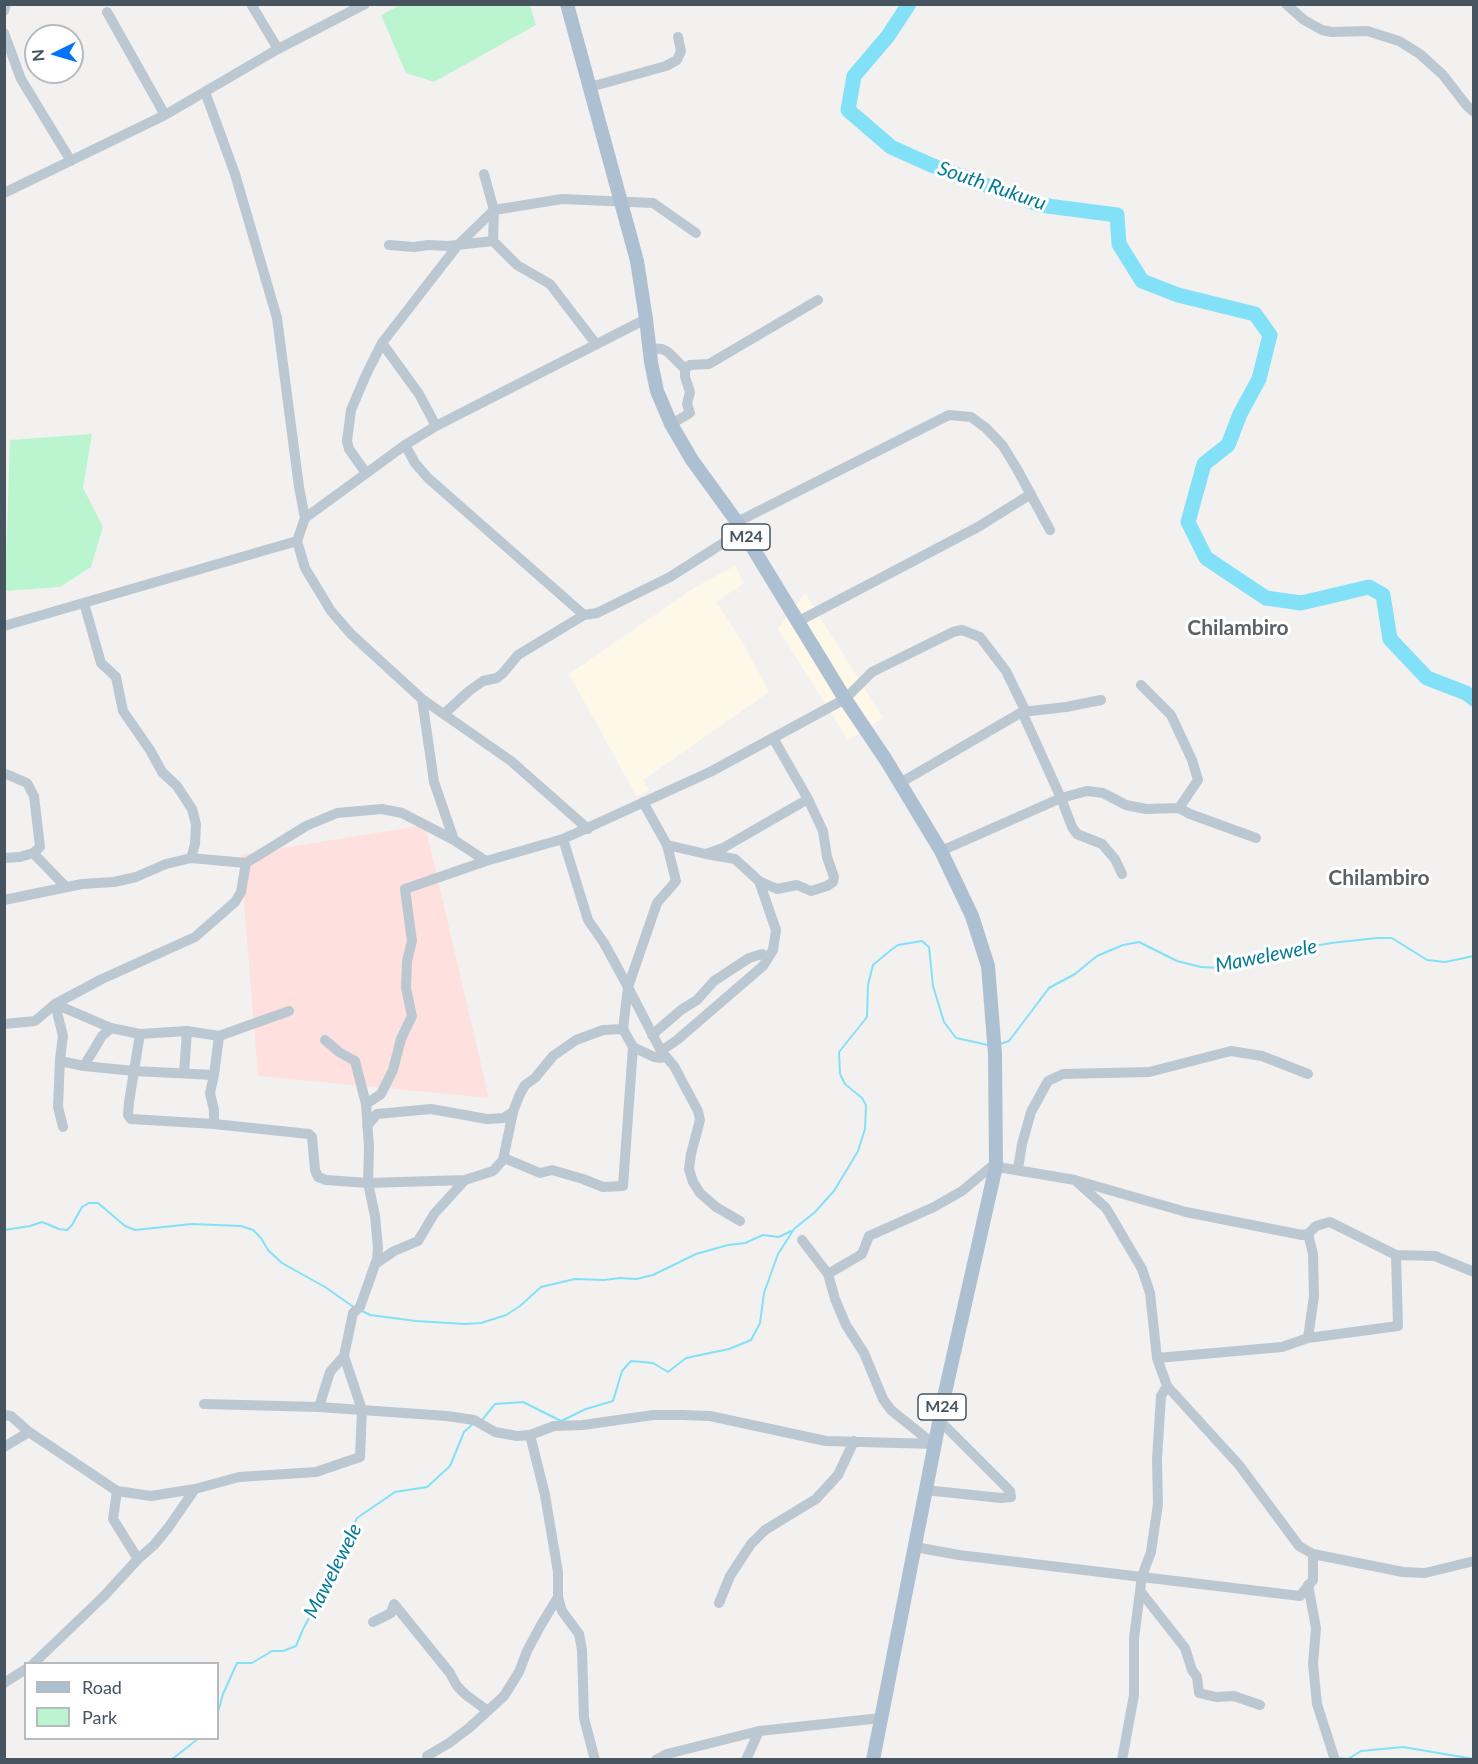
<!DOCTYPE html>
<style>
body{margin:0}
#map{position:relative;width:1478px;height:1764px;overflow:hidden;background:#f3f0f0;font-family:Lato,sans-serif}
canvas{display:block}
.frame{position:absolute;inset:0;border:6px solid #465460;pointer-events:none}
.legend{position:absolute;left:24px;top:1662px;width:195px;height:78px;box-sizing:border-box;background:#fff;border:2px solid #b5bbbf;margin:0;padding:8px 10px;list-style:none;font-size:18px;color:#465460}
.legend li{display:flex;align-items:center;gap:12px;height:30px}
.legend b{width:30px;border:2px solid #b5bbbf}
.north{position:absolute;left:24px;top:24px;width:60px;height:60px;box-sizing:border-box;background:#fff;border:2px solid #b5bbbf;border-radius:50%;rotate:265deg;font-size:16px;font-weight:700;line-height:24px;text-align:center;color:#465460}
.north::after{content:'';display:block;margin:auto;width:21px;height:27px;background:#0374fa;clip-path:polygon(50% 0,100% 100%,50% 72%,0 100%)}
</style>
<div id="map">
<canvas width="1478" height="1764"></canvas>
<div class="frame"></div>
<ul class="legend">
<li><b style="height:8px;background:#adc0d2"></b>Road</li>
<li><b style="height:16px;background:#baf5d0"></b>Park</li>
</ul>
<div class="north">N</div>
</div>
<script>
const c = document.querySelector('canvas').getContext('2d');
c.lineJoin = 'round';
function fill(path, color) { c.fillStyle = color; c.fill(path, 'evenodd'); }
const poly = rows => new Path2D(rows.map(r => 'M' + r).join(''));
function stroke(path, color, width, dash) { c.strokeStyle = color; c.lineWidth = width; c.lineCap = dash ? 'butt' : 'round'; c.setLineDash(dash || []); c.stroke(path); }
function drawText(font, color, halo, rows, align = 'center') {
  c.font = font + ' Lato,sans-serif'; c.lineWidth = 6; c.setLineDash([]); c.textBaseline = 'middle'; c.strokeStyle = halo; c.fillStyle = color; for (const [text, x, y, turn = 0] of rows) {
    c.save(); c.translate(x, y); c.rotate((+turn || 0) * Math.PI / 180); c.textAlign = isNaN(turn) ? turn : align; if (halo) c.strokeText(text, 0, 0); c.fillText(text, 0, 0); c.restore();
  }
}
fill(poly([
 [735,566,744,583,716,602,743,643,769,692,643,780,649,790,637,797,569,674,697,586],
 [805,593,883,718,848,740,778,629]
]), '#fef8e9');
fill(poly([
 [425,825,489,1098,258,1076,240,855]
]), '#fee1df');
fill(poly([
 [402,4,530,5,536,25,434,82,406,73,381,15],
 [92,434,83,488,103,527,91,567,60,587,5,591,10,440]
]), '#baf5d0');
stroke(poly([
 [1000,1044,1009,1041,1049,988,1075,974,1097,956,1123,945,1139,942,1177,961,1201,967,1221,968,1274,953,1331,943,1377,938,1392,938,1427,960,1445,962,1474,956],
 [4,1230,30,1226,42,1222,59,1229,67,1230,72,1225,82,1207,89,1203,98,1203,125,1226,135,1230,192,1224,241,1226,253,1230,261,1238,268,1250,282,1263,325,1287,355,1308],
 [360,1310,370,1315,416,1321,465,1324,481,1323,506,1315,520,1306,541,1287,575,1279,604,1280,620,1278,636,1279,653,1275,696,1254,728,1245,745,1243,763,1235,779,1237,791,1231],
 [482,1420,495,1404,523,1402,561,1421,586,1409,613,1401,622,1371,631,1361,653,1363,668,1372,686,1358,729,1349,751,1340,760,1323,764,1293,778,1254,794,1229,815,1212,834,1191,858,1151,865,1129,866,1105,862,1098,845,1084,840,1074,839,1052,867,1017,868,985,873,965,891,950,898,945,922,941,929,947,933,986,944,1022,956,1038,988,1045],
 [218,1712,223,1694,237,1663,252,1663,272,1651,283,1651,296,1646,303,1629,333,1575,345,1542,357,1518,395,1492,427,1487,450,1466,464,1432,474,1423],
 [1338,1758,1348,1759,1361,1751,1403,1747,1474,1759],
 [171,1760,199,1738]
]), '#83e1f7', 2);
stroke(poly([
 [909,4,888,36,854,76,848,110,891,147,931,165,1040,205,1117,215,1119,244,1142,281,1178,295,1255,314,1270,335,1259,379,1240,414,1228,445,1204,464,1188,522,1206,558,1266,598,1301,603,1369,587,1383,595,1390,639,1427,678,1466,693,1474,699]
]), '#83e1f7', 15);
stroke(poly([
 [251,4,278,49],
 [1286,4,1304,20,1322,30,1332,32,1367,31,1399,41,1420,54,1443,75,1467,106,1474,112],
 [4,11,6,4],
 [107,12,165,115],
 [4,33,21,79,71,161],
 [590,87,666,66,677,60,681,51,678,37],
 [205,92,235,174,277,318,299,487,305,518,297,541,305,568,331,611,351,634,422,699,434,782,454,840],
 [484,174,494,210,493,241],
 [4,193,165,115,278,49,365,4],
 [389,245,414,247,428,245,448,246,493,241,517,265,550,284,596,344],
 [382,343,419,394,436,426],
 [649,348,662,349,668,352,685,369],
 [671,424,690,413,687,404,690,392,685,377,685,369,690,365,709,364,818,300],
 [405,445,415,463,428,478,584,615,597,613,670,577,742,531],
 [366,473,349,449,347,441,351,410,366,375,382,343,458,245,494,210,562,199,653,203,696,233],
 [305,518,405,445,436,426,646,319],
 [737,522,949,415,971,417,986,428,1003,446,1017,469,1050,530],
 [84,603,101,663,116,677,123,711,150,750,162,772,177,786,192,809,196,824,195,844,191,858],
 [799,621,978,527,1031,494],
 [4,626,297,541],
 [1141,685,1171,715,1192,760,1198,780,1179,808],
 [422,699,511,761,588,829],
 [444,714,469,691,483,681,497,678,503,673,518,655,584,615],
 [900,783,1022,712,1066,707,1101,700],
 [563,839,588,920,604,943,628,987,661,1051,674,1066,698,1111,700,1120,691,1154,689,1169,693,1182,700,1193,716,1207,740,1221],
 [667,845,706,854,723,848,808,799,773,738],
 [941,851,1061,798,1087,791,1103,793,1126,805,1146,809,1179,808,1190,814,1256,838],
 [33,853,66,887],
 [4,858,20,857,33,853,40,847,34,796,27,783,6,774],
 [759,881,777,889,797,885,811,891,827,886,833,882,834,877,827,857,823,831,808,799],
 [4,900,82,884,114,882,136,877,166,864,191,858,246,863],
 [55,1004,63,1036,60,1059,65,1062,84,1066,134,1071,214,1075,219,1036,289,1011],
 [55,1004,111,1028,140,1034,187,1031,219,1036],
 [4,1024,35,1021,55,1004,102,979,195,937,235,902,241,892,246,863,306,826,337,813,382,809,402,813,454,840,486,861,563,839,710,772,845,699,872,672,953,632,962,630,980,637,1006,671,1024,708,1022,712,1061,798,1072,827,1077,834,1102,844,1115,859,1122,874],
 [140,1034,129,1102,128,1115,131,1119,214,1124,309,1134,312,1137,315,1170,318,1177,326,1180,368,1183,465,1180],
 [652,1035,681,1010,697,1000,714,981,749,958,762,954,768,958],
 [633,1047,654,1057,661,1058,661,1051,677,1040,763,966,773,950,776,930,759,881,735,859,706,854],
 [60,1059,58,1107,63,1127],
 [84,1066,102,1036,111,1028],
 [184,1073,187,1031],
 [366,1104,381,1094,393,1070,401,1039,412,1016,406,988,407,961,412,941,405,889,486,861],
 [214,1124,214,1110,210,1093,214,1075],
 [367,1126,377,1114,431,1109,487,1119,504,1118,513,1112],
 [504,1158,540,1173,552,1170,583,1179,603,1187,623,1186,633,1047,623,1029],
 [1018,1169,1022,1144,1031,1112,1048,1081,1063,1074,1149,1072,1231,1051,1262,1056,1308,1074],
 [1078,1181,1186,1212,1302,1235,1308,1234,1316,1226,1330,1222,1396,1255,1435,1256,1474,1272],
 [1308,1234,1313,1254,1314,1296,1308,1338],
 [802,1240,828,1274,835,1299,846,1325,864,1353,883,1399,891,1410,931,1442],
 [375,1264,394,1251,418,1241,434,1214,465,1180,493,1171,503,1160,513,1112,519,1096,525,1085,535,1078,553,1056,576,1040,603,1030,623,1029,628,987,657,903,676,881,667,845,643,802],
 [828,1274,862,1254,869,1236,934,1207,962,1191,992,1166,1075,1180,1106,1208,1142,1269,1150,1293,1157,1358,1167,1386,1239,1465,1299,1546,1313,1554,1403,1572,1425,1573,1474,1561],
 [1157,1358,1282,1347,1308,1338,1398,1326,1396,1255],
 [204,1404,319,1407,447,1416,474,1420,495,1432,517,1436,530,1435,554,1426,583,1425,653,1415,682,1415,710,1416,826,1441,934,1444],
 [319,1407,330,1372,344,1356,353,1313,360,1307,377,1259,378,1248,375,1216,368,1183,369,1148,366,1104,355,1061,339,1052,325,1040],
 [4,1415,11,1416,29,1432,117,1491,151,1496,195,1489],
 [530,1435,545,1495,558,1572,558,1597,562,1611,579,1634,582,1650,584,1718,595,1760],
 [4,1447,29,1432],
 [925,1490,1001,1498,1011,1497,1010,1491,939,1420],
 [117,1491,113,1519,138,1559],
 [915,1547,959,1555,1300,1596,1313,1580,1313,1554],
 [1308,1585,1316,1628,1313,1664,1317,1704,1335,1760],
 [1141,1592,1185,1648,1192,1670,1197,1677,1199,1693,1216,1697,1234,1696,1260,1705],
 [719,1603,730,1576,751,1544,765,1530,816,1499,838,1475,854,1441],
 [373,1622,391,1613,394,1604,450,1673,457,1686,466,1695,488,1711],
 [33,1664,104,1596,138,1559,154,1545,168,1528,195,1489,239,1477,316,1472,360,1457,362,1410,344,1356],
 [4,1683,26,1669],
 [427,1756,449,1743,469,1728,504,1696,519,1672,527,1651,541,1625,558,1597],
 [656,1760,667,1754,759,1731,881,1718],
 [746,1760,759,1731],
 [1122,1760,1134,1695,1134,1638,1142,1576,1151,1552,1158,1504,1157,1460,1161,1396,1167,1386]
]), '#bcc8d1', 10);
stroke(poly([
 [567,4,637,261,646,319,651,362,657,391,671,424,692,460,737,522,845,699,886,760,941,851,972,916,988,966,995,1054,996,1166,944,1397,873,1760]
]), '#adc0d2', 14);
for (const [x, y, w] of [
 [746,537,48],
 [942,1407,48]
]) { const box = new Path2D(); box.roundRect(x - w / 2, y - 13, w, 26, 4.5); c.fillStyle = '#fff'; c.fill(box); stroke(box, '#465460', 1.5); }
drawText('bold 16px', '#465460', null, [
 ["M24",746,537],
 ["M24",942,1407]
]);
drawText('italic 20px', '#037b97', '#fff', [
 ["South Rukuru",992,186,19],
 ["Mawelewele",1266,956,-11],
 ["Mawelewele",333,1571,-63]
]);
drawText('bold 21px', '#5c6166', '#fff', [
 ["Chilambiro",1238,628],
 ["Chilambiro",1379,878]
]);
</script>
